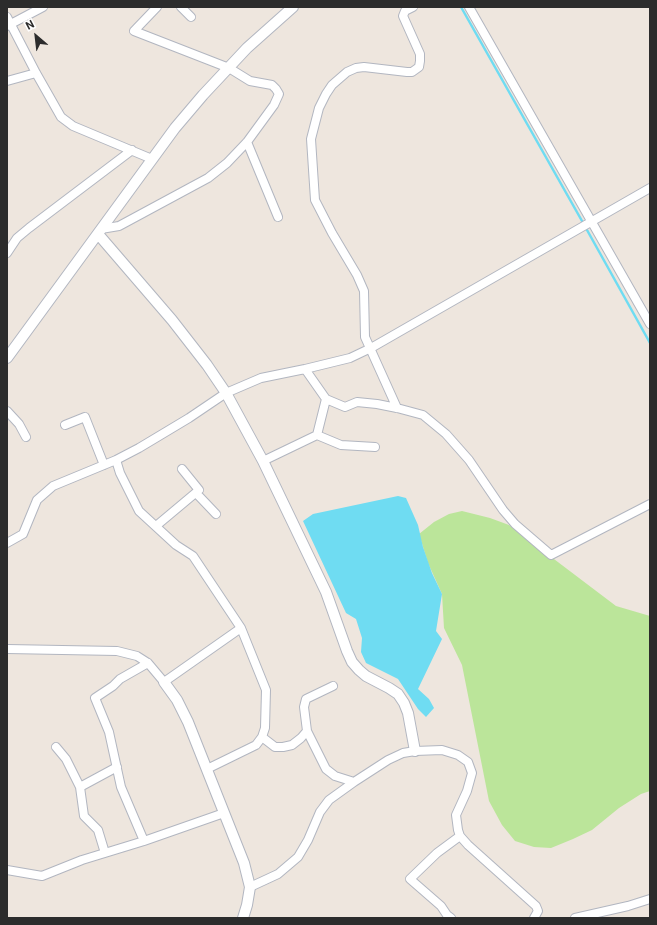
<!DOCTYPE html>
<style>
body{margin:0}
#map{position:relative;width:657px;height:925px;overflow:hidden;background:#eee6de;font-family:Roboto,sans-serif}
canvas{display:block}
.frame{position:absolute;inset:0;border:8px solid #2c2c2c;pointer-events:none}
.north{position:absolute;left:16px;top:16px;width:40px;height:40px;-webkit-text-stroke:3px #fff;paint-order:stroke;rotate:332deg;font-size:11px;font-weight:700;line-height:16px;text-align:center;color:#2c2c2c}
.north::after{content:'';display:block;margin:auto;width:14px;height:18px;background:#2c2c2c;clip-path:polygon(50% 0,100% 100%,50% 72%,0 100%)}
</style>
<div id="map">
<canvas width="657" height="925"></canvas>
<div class="frame"></div>
<div class="north">N</div>
</div>
<script>
const c = document.querySelector('canvas').getContext('2d');
c.lineJoin = 'round';
function fill(path, color) { c.fillStyle = color; c.fill(path, 'evenodd'); }
const poly = rows => new Path2D(rows.map(r => 'M' + r).join(''));
function stroke(path, color, width, dash) { c.strokeStyle = color; c.lineWidth = width; c.lineCap = dash ? 'butt' : 'round'; c.setLineDash(dash || []); c.stroke(path); }
fill(poly([
 [462,511,490,518,509,525,616,606,650,616,650,791,641,794,619,808,592,830,573,839,551,848,534,847,515,841,502,825,489,801,462,665,444,628,442,594,428,563,419,534,434,522,449,514]
]), '#bbe59a');
fill(poly([
 [398,496,406,498,418,525,423,547,432,573,442,594,436,631,442,639,418,689,429,699,434,708,426,717,418,709,398,679,366,663,361,652,362,638,356,619,346,613,303,521,313,514]
]), '#6fdcf2');
stroke(poly([
 [461,7,582,221],
 [587,230,650,343]
]), '#6fdcf2', 2.5);
const minor = poly([
 [181,7,191,17],
 [469,7,650,324],
 [7,17,36,73,61,117,73,126,152,159],
 [7,26,43,7],
 [7,81,36,73],
 [247,142,278,217],
 [101,229,119,226,208,178,227,163,247,142,274,105,279,94,276,89,272,85,250,81,229,68,134,31,157,7],
 [7,253,17,238,29,228,132,150],
 [305,369,326,399,345,407,357,402,377,404,397,408,423,415,446,434,469,460,503,510,515,524,551,555,650,504],
 [397,408,365,337,364,291,357,275,332,233,315,200,311,139,319,108,326,94,332,85,347,72,356,68,364,67,407,72,412,72,419,67,420,61,420,54,403,16,405,11,413,7],
 [7,411,19,424,26,437],
 [65,425,85,417,104,465],
 [317,435,341,445,375,447],
 [263,461,317,435,326,399],
 [196,493,216,514],
 [156,526,199,490,182,469],
 [7,543,23,534,37,500,53,486,116,460,139,448,189,418,226,393,261,378,305,369,350,358,371,348,650,188],
 [7,649,117,651,137,656,148,663,164,682,241,628,193,556,176,545,139,511,120,473,116,460],
 [307,731,326,769,335,776,354,782],
 [262,737,275,747,283,747,292,745,301,738,307,731,304,707,306,699,333,686],
 [56,747,66,759,80,787,84,816,98,830,105,853],
 [207,769,256,745,262,737,265,728,266,690,241,628],
 [80,787,117,767],
 [144,841,121,787,109,732,95,698,113,686,120,679,148,663],
 [7,870,42,876,82,860,144,841,224,813],
 [250,887,278,874,298,857,308,840,320,812,329,800,354,782,388,760,403,753,415,751,442,750,458,755,468,762,472,773,467,791,456,815,458,830,460,836,468,845,536,906,538,911,534,918],
 [451,918,447,915,441,906,410,879,437,853,460,836],
 [575,918,628,906,650,899]
]);
const tertiary = poly([
 [98,234,172,320,207,365,226,393,263,461,326,592,347,651,352,662,359,670,366,676,389,688,398,694,404,703,408,713,415,751],
 [7,358,175,128,203,95,247,48,293,7],
 [164,682,177,700,188,722,244,863,250,887,247,905,243,918]
]);
stroke(minor, '#b2b6c0', 10);
stroke(tertiary, '#b2b6c0', 12);
stroke(minor, '#fff', 8);
stroke(tertiary, '#fff', 10);
</script>
